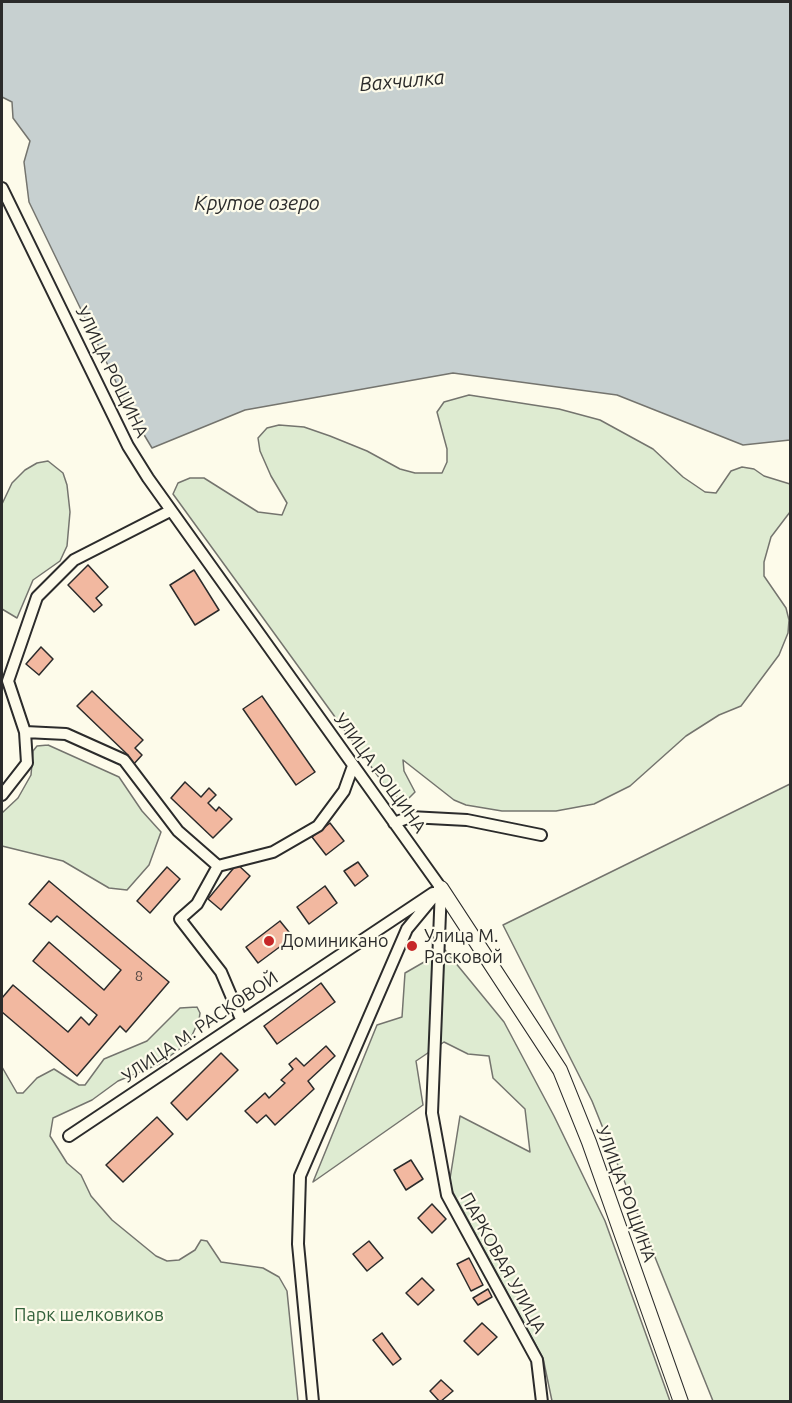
<!DOCTYPE html>
<meta charset="utf-8">
<style>
body{margin:0}
#map{position:relative;width:792px;height:1403px;overflow:hidden;background:#fdfbea;font-family:Ubuntu,sans-serif}
canvas{display:block}
.frame{position:absolute;inset:0;border:3px solid #2b2b2b;pointer-events:none}
</style>
<div id="map">
<canvas width="792" height="1403"></canvas>
<div class="frame"></div>
</div>
<script>
const c = document.querySelector('canvas').getContext('2d');
c.lineJoin = 'round';
function fill(path, color) { c.fillStyle = color; c.fill(path, 'evenodd'); }
const poly = rows => new Path2D(rows.map(r => 'M' + r).join(''));
function stroke(path, color, width, dash) { c.strokeStyle = color; c.lineWidth = width; c.lineCap = dash ? 'butt' : 'round'; c.setLineDash(dash || []); c.stroke(path); }
function drawText(font, color, halo, rows, align = 'center') {
  c.font = font + ' Ubuntu,sans-serif'; c.lineWidth = 4.5; c.setLineDash([]); c.textBaseline = 'middle'; c.strokeStyle = halo; c.fillStyle = color; for (const [text, x, y, turn = 0] of rows) {
    c.save(); c.translate(x, y); c.rotate((+turn || 0) * Math.PI / 180); c.textAlign = isNaN(turn) ? turn : align; if (halo) c.strokeText(text, 0, 0); c.fillText(text, 0, 0); c.restore();
  }
}
const green = poly([
 [469,395,559,409,600,420,653,449,683,477,705,492,716,493,731,471,742,467,754,469,764,476,790,484,790,512,771,537,764,562,764,576,786,608,789,620,788,633,779,655,741,706,719,715,686,736,630,786,594,804,556,811,502,811,466,805,454,800,403,760,404,771,415,792,407,800,391,794,173,494,178,483,190,478,204,478,258,512,282,515,287,503,271,476,260,451,258,438,267,428,279,425,304,427,330,436,367,451,400,469,415,473,442,473,447,462,447,449,437,412,444,402,469,395],
 [48,461,63,473,67,485,70,512,67,546,60,561,33,580,17,618,2,609,2,504,12,483,25,470,37,463,48,461],
 [48,745,119,777,142,811,161,832,149,865,127,890,109,888,63,861,2,846,2,813,18,798,31,775,33,751,37,746,48,745],
 [790,784,790,1401,713,1401,592,1101,503,925,790,784],
 [445,950,504,1022,554,1116,605,1221,670,1401,552,1401,543,1358,449,1185,460,1116,530,1152,525,1109,493,1078,489,1056,468,1054,444,1042,416,1061,423,1105,313,1182,377,1025,402,1017,405,973,445,950],
 [197,1007,200,1013,199,1020,189,1042,159,1064,118,1081,92,1100,53,1118,50,1136,67,1163,81,1175,91,1196,112,1220,156,1256,167,1261,179,1260,195,1250,201,1240,207,1241,221,1262,263,1268,279,1277,287,1291,298,1401,2,1401,2,1067,17,1093,23,1093,37,1078,54,1069,79,1085,85,1085,104,1059,147,1041,180,1008,197,1007]
]);
fill(green, '#deebd1');
stroke(green, '#74746e', 1.5);
const water = poly([
 [2,2,790,2,790,440,743,445,617,395,453,373,245,410,152,448,131,413,29,202,24,162,30,141,13,118,12,102,2,97,2,2]
]);
fill(water, '#c7d0d0');
stroke(water, '#74746e', 1.5);
const building = poly([
 [88,565,108,587,96,598,102,605,94,612,68,585,88,565],
 [194,570,219,610,195,625,170,585,194,570],
 [41,647,53,659,39,675,26,664,41,647],
 [92,691,143,740,135,748,142,755,132,766,124,759,128,755,77,706,92,691],
 [262,696,315,772,296,785,243,709,262,696],
 [185,782,201,797,209,788,216,795,208,803,216,811,219,807,232,819,213,838,171,798,185,782],
 [330,823,344,841,326,855,312,837,330,823],
 [358,862,368,876,355,886,344,871,358,862],
 [237,864,250,876,221,910,208,899,237,864],
 [167,867,180,879,150,913,137,901,167,867],
 [49,881,169,982,126,1032,120,1026,77,1076,2,1012,2,998,13,985,68,1032,81,1017,89,1025,97,1015,33,961,49,942,104,990,121,970,57,916,51,922,29,904,49,881],
 [325,886,337,903,309,924,297,907,325,886],
 [280,921,293,937,258,963,246,947,280,921],
 [321,983,335,1002,277,1044,264,1026,321,983],
 [326,1046,335,1056,308,1081,314,1089,275,1125,266,1115,257,1123,245,1111,265,1093,269,1098,285,1083,281,1080,293,1069,289,1064,296,1058,304,1066,326,1046],
 [221,1053,238,1070,187,1120,171,1103,221,1053],
 [157,1117,173,1134,123,1182,106,1165,157,1117],
 [411,1160,423,1179,406,1190,394,1170,411,1160],
 [432,1204,446,1219,432,1233,418,1218,432,1204],
 [369,1241,383,1258,367,1271,353,1254,369,1241],
 [469,1258,483,1285,471,1291,457,1264,469,1258],
 [422,1278,434,1290,418,1305,406,1293,422,1278],
 [488,1289,492,1297,478,1305,473,1298,488,1289],
 [482,1323,497,1337,478,1355,464,1341,482,1323],
 [382,1333,401,1359,393,1365,373,1340,382,1333],
 [441,1380,453,1391,440,1402,430,1391,441,1380]
]);
fill(building, '#f2b8a0');
stroke(building, '#2b2b2b', 1.5);
const minor = poly([
 [2,188,128,446,148,478,441,888],
 [25,732,66,734,124,760,178,831,218,866],
 [2,795,27,763,25,732,8,681,37,597,74,560,170,511],
 [394,823,410,817,467,820,541,835],
 [441,888,432,1113,447,1195,537,1360,542,1402],
 [241,1019,221,972,180,919,197,904,218,866,273,852,318,826,344,791,353,766],
 [69,1136,433,893],
 [313,1402,298,1244,300,1176,407,929,441,888]
]);
const tertiary = poly([
 [441,888,560,1070,589,1142,681,1402]
]);
stroke(minor, '#2b2b2b', 14);
stroke(tertiary, '#2b2b2b', 16);
stroke(minor, '#fdfbea', 10);
stroke(tertiary, '#fdfbea', 14);
for (const [x, y, r, color] of [
 [269,941,6,"#c62828"],
 [412,946,6,"#c62828"]
]) { const dot = new Path2D(); dot.arc(x, y, r, 0, 2 * Math.PI); c.fillStyle = color; c.fill(dot); stroke(dot, '#fdfbea', 2); }
drawText('15px', '#5d4e48', null, [
 ["8",139,976]
]);
drawText('18px', '#2b2b2b', '#fdfbea', [
 ["УЛИЦА РОЩИНА",112,372,64],
 ["УЛИЦА РОЩИНА",380,773,54],
 ["УЛИЦА М. РАСКОВОЙ",200,1027,-34],
 ["УЛИЦА РОЩИНА",626,1194,70],
 ["ПАРКОВАЯ УЛИЦА",503,1263,61]
]);
drawText('18px', '#2b2b2b', '#fdfbea', [
 ["Улица М.",424,936],
 ["Расковой",424,957],
 ["Доминикано",281,941]
], 'left');
drawText('18px', '#34623c', '#fdfbea', [
 ["Парк шелковиков",89,1315]
]);
drawText('italic 20px', '#2b2b2b', '#fdfbea', [
 ["Вахчилка",402,81,-5],
 ["Крутое озеро",257,203]
]);
</script>
